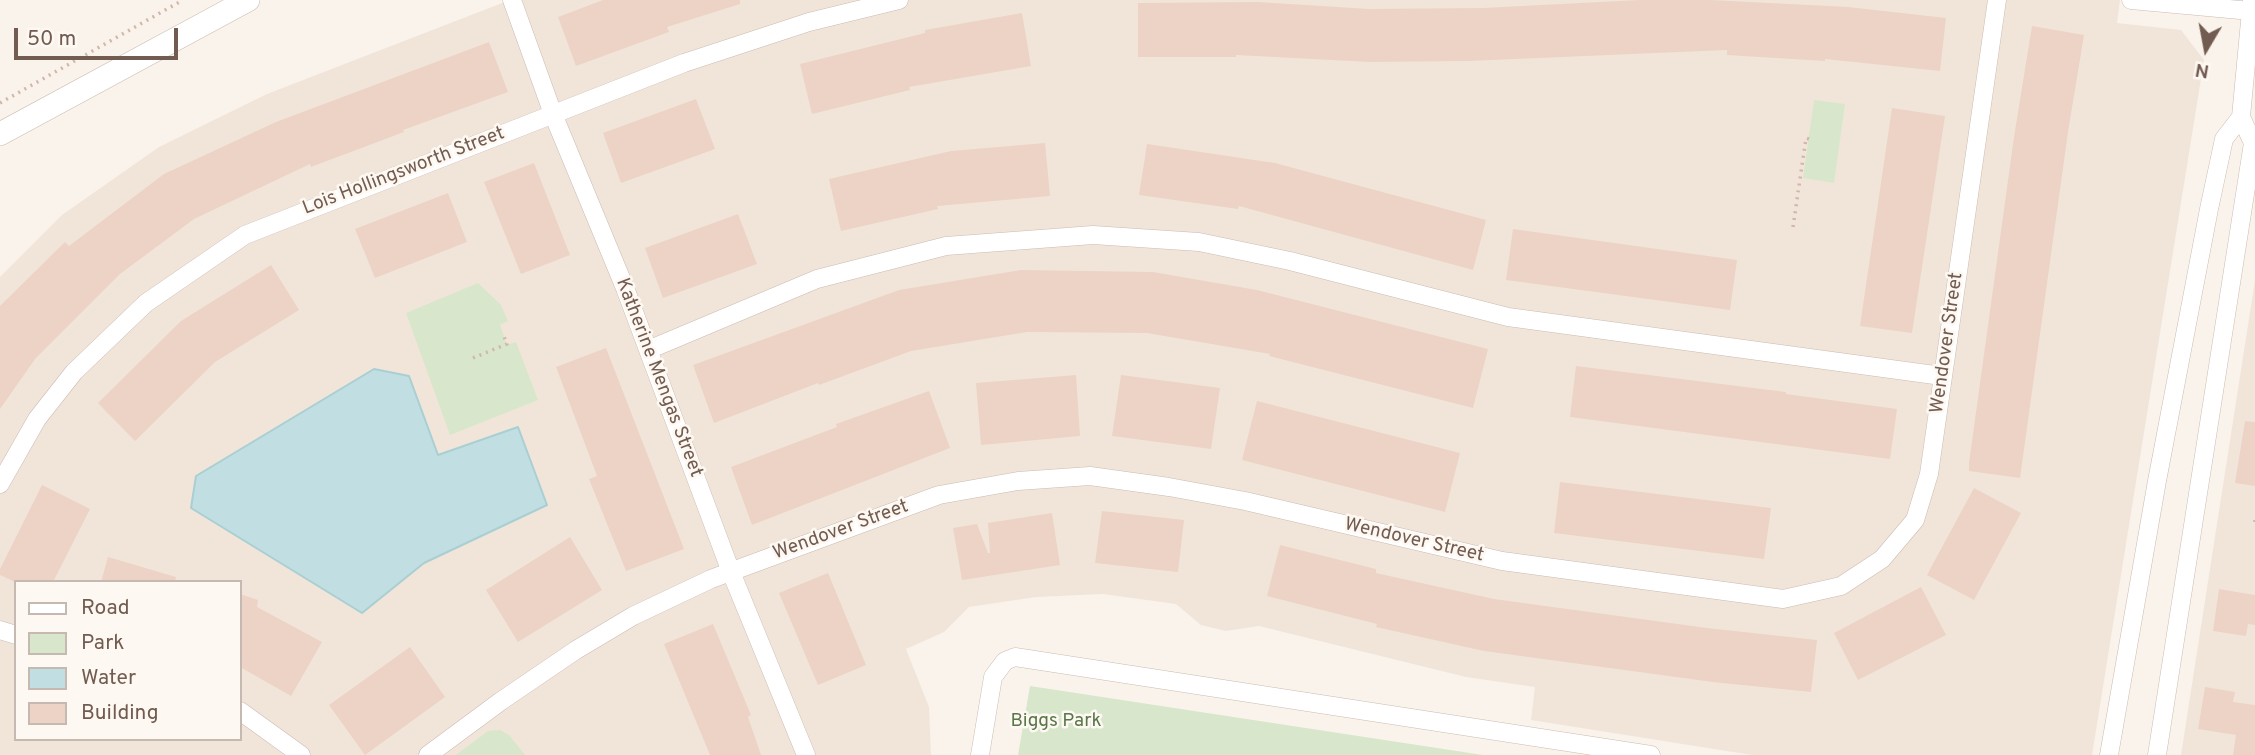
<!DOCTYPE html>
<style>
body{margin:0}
#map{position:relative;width:2255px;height:755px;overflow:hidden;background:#faf3eb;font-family:Overpass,sans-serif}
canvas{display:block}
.legend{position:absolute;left:14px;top:580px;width:228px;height:161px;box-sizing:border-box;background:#fdf8f1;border:2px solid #c5b9b1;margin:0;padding:9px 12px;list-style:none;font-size:21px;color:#725b51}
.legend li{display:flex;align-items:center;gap:14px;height:35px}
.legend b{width:35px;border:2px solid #c5b9b1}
.north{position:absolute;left:2171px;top:14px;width:70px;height:70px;-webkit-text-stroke:5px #fdf8f1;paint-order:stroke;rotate:190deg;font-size:19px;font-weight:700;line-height:28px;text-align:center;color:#725b51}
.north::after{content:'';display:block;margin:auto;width:24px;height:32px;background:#725b51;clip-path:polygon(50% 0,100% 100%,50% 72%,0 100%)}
.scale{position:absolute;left:14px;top:28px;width:164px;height:32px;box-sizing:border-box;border:4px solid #725b51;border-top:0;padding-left:9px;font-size:21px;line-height:24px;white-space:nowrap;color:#725b51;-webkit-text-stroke:5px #fdf8f1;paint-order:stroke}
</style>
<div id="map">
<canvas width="2255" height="755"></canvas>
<ul class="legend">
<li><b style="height:9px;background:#fff"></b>Road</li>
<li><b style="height:19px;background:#d8e7cb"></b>Park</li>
<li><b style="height:19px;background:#c1dfe2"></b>Water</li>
<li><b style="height:19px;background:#ecd3c6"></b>Building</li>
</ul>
<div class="north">N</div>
<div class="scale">50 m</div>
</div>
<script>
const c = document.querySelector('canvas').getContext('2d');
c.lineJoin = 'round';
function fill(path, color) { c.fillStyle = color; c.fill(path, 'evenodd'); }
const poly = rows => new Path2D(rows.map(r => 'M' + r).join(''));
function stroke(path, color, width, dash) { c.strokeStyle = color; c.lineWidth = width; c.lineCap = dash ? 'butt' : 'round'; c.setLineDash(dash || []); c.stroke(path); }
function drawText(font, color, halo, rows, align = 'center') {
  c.font = font + ' Overpass,sans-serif'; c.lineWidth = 5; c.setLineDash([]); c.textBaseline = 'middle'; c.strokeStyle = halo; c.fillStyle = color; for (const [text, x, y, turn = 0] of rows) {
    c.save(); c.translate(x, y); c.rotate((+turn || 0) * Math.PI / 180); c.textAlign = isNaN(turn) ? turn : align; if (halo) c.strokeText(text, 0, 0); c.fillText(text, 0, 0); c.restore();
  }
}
fill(poly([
 [510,0,2120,0,2117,23,2181,30,2204,60,2092,755,1752,755,1531,720,1535,687,1466,677,1259,626,1226,631,1201,625,1176,604,1103,594,1036,597,969,607,944,632,906,649,929,707,931,755,0,755,0,277,62,215,159,147,267,94],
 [16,582,240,582,240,739,16,739],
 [2255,280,2255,755,2181,755]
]), '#f1e5da');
fill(poly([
 [1814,100,1845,104,1834,183,1803,178],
 [478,283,501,305,508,321,500,325,507,345,516,342,538,400,450,435,406,313],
 [1030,686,1483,755,1018,755],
 [500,730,509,735,525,755,456,755,488,731]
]), '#d8e7cb');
const water = poly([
 [374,369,409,376,438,455,518,427,547,505,424,563,362,613,191,508,196,476,374,369]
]);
fill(water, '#c1dfe2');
stroke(water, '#a9cfd2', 2);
fill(poly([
 [603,0,740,0,740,4,667,27,669,32,576,66,558,17],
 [1639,0,1711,0,1848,7,1946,18,1940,71,1825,59,1825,61,1727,55,1727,50,1468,61,1370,62,1236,55,1236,57,1138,57,1138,3,1258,2,1369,9,1483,8],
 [1022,13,1031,66,909,87,910,90,812,114,800,64,925,33,925,30],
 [2032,26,2084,35,2068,132,2020,478,1969,471,1969,463,2014,137],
 [489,42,508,92,403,130,404,132,311,167,310,164,194,219,120,274,35,359,0,409,0,306,65,242,69,246,164,174,276,122],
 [696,99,715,149,621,183,603,133],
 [1892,108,1945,116,1912,333,1860,326],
 [1045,143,1050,196,937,206,938,209,841,231,829,179,951,151],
 [1147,144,1275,163,1486,220,1473,270,1239,206,1238,209,1139,195],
 [534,163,570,255,521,274,484,182],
 [448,193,467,242,375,278,355,229],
 [738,214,757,264,663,298,645,248],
 [1513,229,1737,260,1730,310,1506,280],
 [271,265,299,310,215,362,135,441,98,403,181,321],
 [1021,270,1153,272,1257,290,1488,349,1473,408,1269,356,1270,354,1147,333,1027,332,911,351,819,385,818,383,714,423,693,365,899,290],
 [606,348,684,549,626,571,589,479,597,476,556,367],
 [1576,366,1786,392,1786,394,1897,409,1890,459,1570,417],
 [1076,375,1080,436,981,445,976,383],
 [1121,375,1220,388,1211,449,1112,436],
 [929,391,950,448,752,525,731,467,837,427,836,424],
 [1257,401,1460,453,1445,512,1242,460],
 [2245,421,2255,422,2255,486,2235,483],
 [1560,482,1771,508,1764,559,1554,533],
 [42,485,90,509,53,582,15,582,0,575,0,569],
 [1974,488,2021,513,1974,600,1927,575],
 [1102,511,1184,520,1178,572,1095,563],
 [1052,513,1060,565,962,580,953,528,977,524,988,553,990,553,988,523],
 [570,537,602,590,518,642,486,590],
 [1280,545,1376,569,1376,573,1494,599,1707,628,1817,640,1811,692,1713,682,1484,651,1376,627,1377,624,1267,596],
 [108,557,176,577,175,582,101,582],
 [828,573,866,665,818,685,779,593],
 [1921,587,1946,635,1858,680,1834,633],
 [2219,589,2255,595,2255,625,2248,624,2246,636,2213,631],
 [240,594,258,600,257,607,322,642,291,696,240,667],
 [713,624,751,715,748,717,761,755,710,755,664,644],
 [410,647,445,697,365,755,329,705],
 [2205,687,2235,692,2233,702,2255,705,2255,755,2233,755,2236,735,2198,729]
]), '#ecd3c6');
const minor = poly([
 [512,0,553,114,625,288,731,572,806,755],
 [2131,0,2251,11],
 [648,350,817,279,946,246,1093,235,1199,242,1290,261,1508,317,1942,376],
 [0,484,37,419,74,372,146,303,245,235,684,63,809,22,899,0],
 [0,630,16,635],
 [240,711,301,755],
 [428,755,501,701,576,650,633,616,711,579,939,495,1018,481,1090,476,1169,487,1245,501,1502,561,1783,599,1841,586,1882,559,1915,520,1929,474,1997,0],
 [980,755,993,677,1005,661,1015,657,1651,755],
 [2109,755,2157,481,2209,209,2224,139,2241,117],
 [2157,755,2253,143,2241,117,2252,0]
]);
const tertiary = poly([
 [0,134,248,0]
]);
stroke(minor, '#cbbbb2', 19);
stroke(tertiary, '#cbbbb2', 24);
stroke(poly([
 [0,103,183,0],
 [1793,227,1806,138,1809,139],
 [473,358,507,344,503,334],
 [2255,520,2255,522]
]), '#d1b6a9', 3.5, [2, 5]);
stroke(minor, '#fff', 18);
stroke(tertiary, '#fff', 23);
drawText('19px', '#725b51', '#fdf8f1', [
 ["Lois Hollingsworth Street",404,172,-21],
 ["Wendover Street",1948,343,-82],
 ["Katherine Mengas Street",658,378,69],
 ["Wendover Street",841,531,-20],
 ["Wendover Street",1414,541,13]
]);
drawText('19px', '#5a774a', '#fdf8f1', [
 ["Biggs Park",1056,722]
]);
</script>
